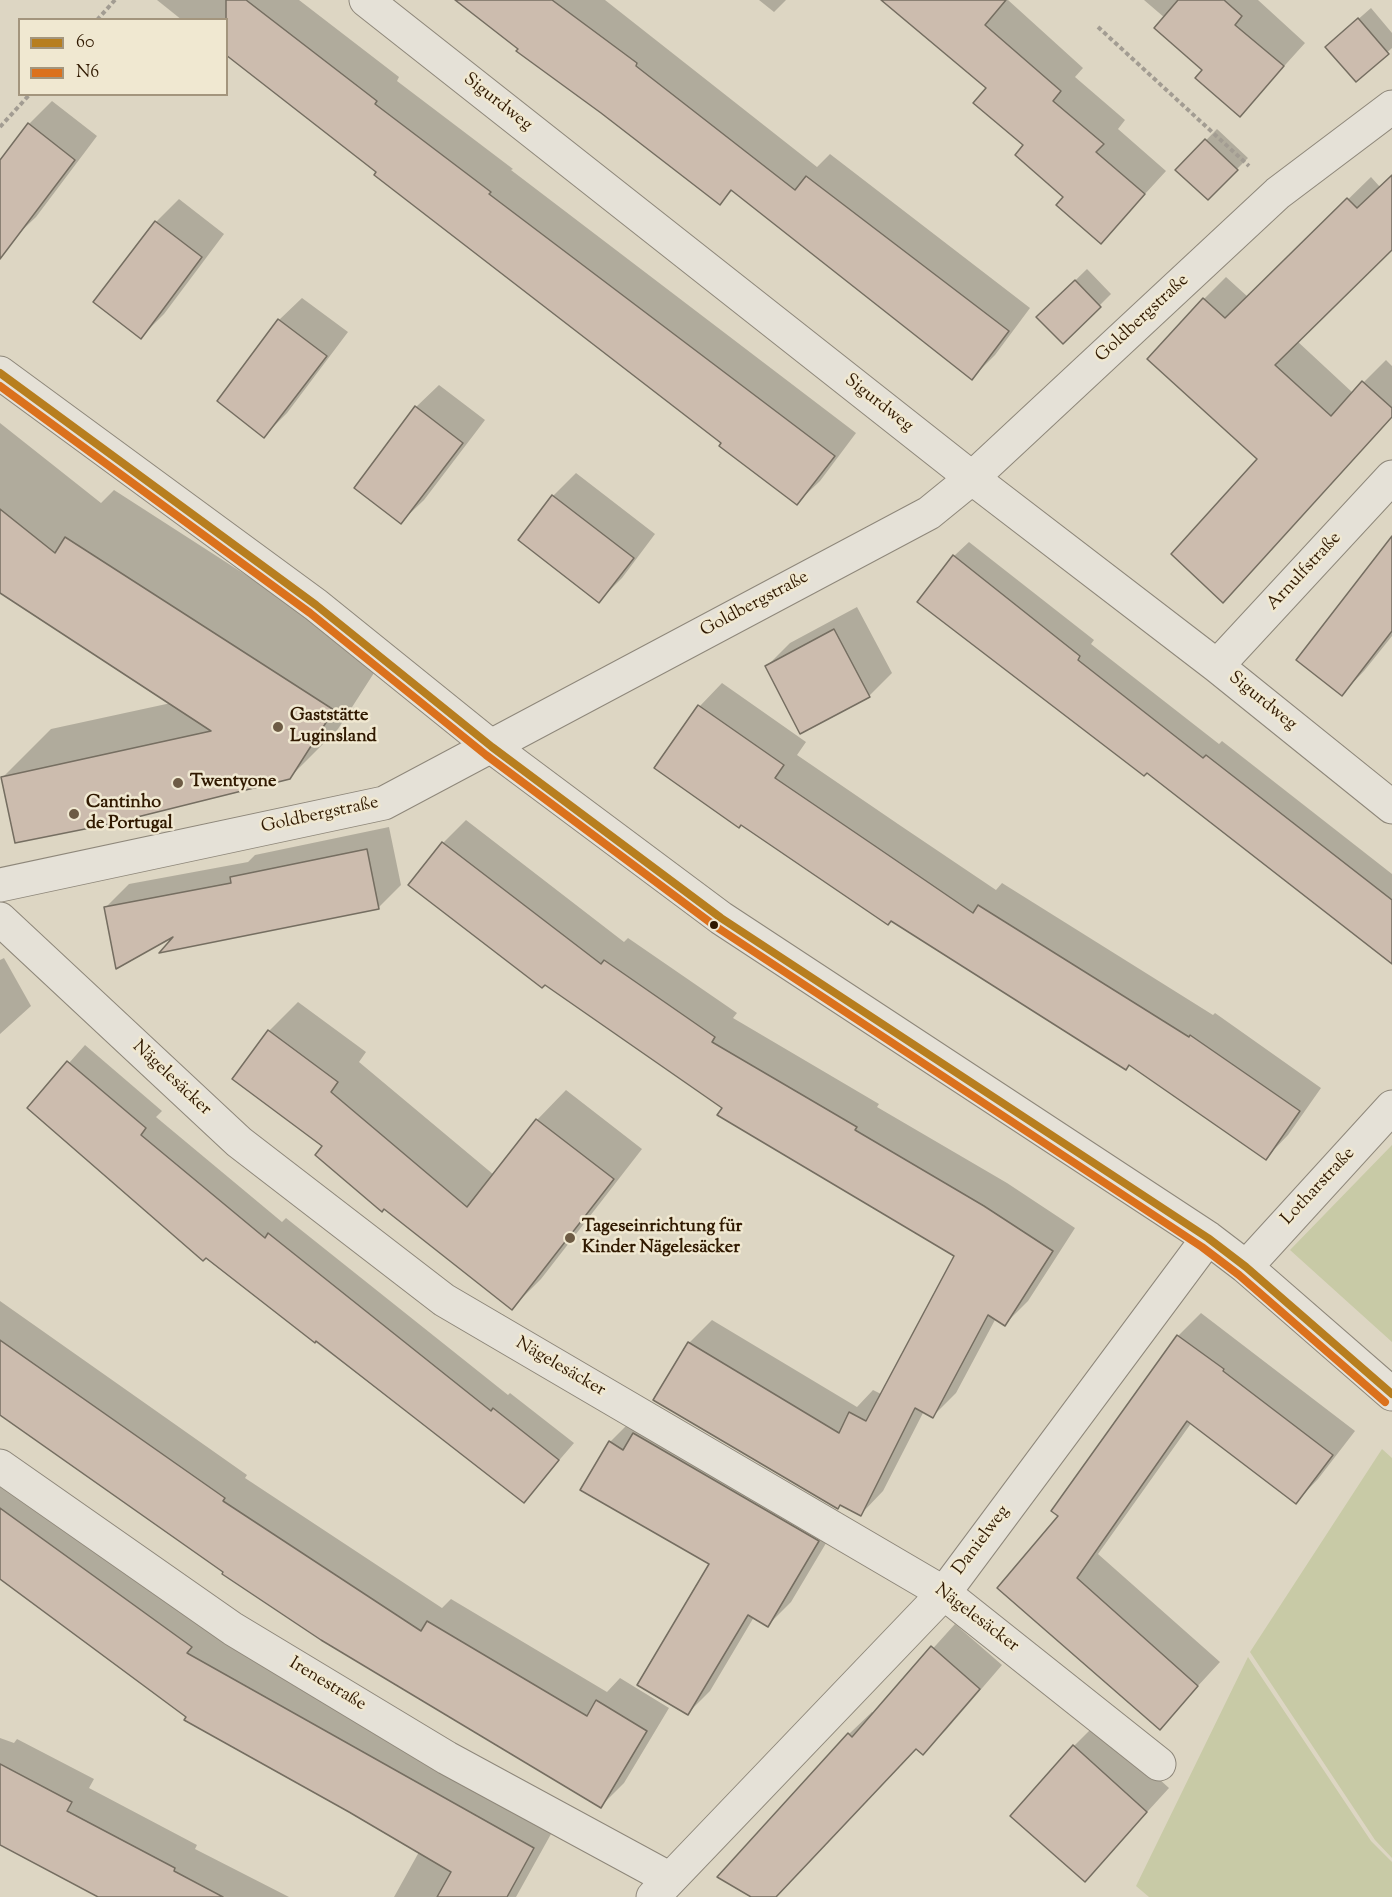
<!DOCTYPE html>
<meta charset="utf-8">
<style>
body{margin:0}
#map{position:relative;width:1392px;height:1897px;overflow:hidden;background:#ddd6c3;font-family:"Sorts Mill Goudy",serif}
canvas{display:block}
.legend{position:absolute;left:18px;top:18px;width:210px;height:78px;box-sizing:border-box;background:#f0e8d1;border:2px solid #a3957d;margin:0;padding:8px 10px;list-style:none;font-size:18px;color:#301900}
.legend li{display:flex;align-items:center;gap:12px;height:30px}
.legend b{width:30px;border:2px solid #a3957d}
</style>
<div id="map">
<canvas width="1392" height="1897"></canvas>
<ul class="legend">
<li><b style="height:8px;background:#b77e1f"></b>60</li>
<li><b style="height:8px;background:#db711d"></b>N6</li>
</ul>
</div>
<script>
const c = document.querySelector('canvas').getContext('2d');
c.lineJoin = 'round';
function fill(path, color) { c.fillStyle = color; c.fill(path, 'evenodd'); }
const poly = rows => new Path2D(rows.map(r => 'M' + r).join(''));
function stroke(path, color, width, dash) { c.strokeStyle = color; c.lineWidth = width; c.lineCap = dash ? 'butt' : 'round'; c.setLineDash(dash || []); c.stroke(path); }
function drawText(font, color, halo, rows, align = 'center') {
  c.font = font + ' "Sorts Mill Goudy",serif'; c.lineWidth = 5; c.setLineDash([]); c.textBaseline = 'middle'; c.strokeStyle = halo; c.fillStyle = color; for (const [text, x, y, turn = 0] of rows) {
    c.save(); c.translate(x, y); c.rotate((+turn || 0) * Math.PI / 180); c.textAlign = isNaN(turn) ? turn : align; if (halo) c.strokeText(text, 0, 0); c.fillText(text, 0, 0); c.restore();
  }
}
fill(poly([
 [1392,1145,1392,1342,1290,1250],
 [1382,1449,1392,1458,1392,1858,1375,1840,1250,1652],
 [1248,1657,1371,1841,1392,1862,1392,1897,1149,1897,1136,1886]
]), '#c8caa6');
fill(poly([
 [157,0,299,0,399,77,397,81,513,169,511,170,856,433,820,481,797,503,379,172,226,20,182,20],
 [458,0,605,0,817,167,830,154,1030,308,995,355,972,378,733,190,719,203],
 [759,0,786,0,774,12],
 [911,0,1008,0,1083,68,1075,77,1125,120,1118,129,1166,171,1101,242,1025,145,988,87],
 [1144,0,1258,0,1305,43,1240,115,1165,18],
 [1371,8,1392,33,1392,48,1356,80,1339,36],
 [52,101,97,136,36,217,13,239,0,229,0,162,29,124],
 [1217,129,1248,158,1208,198,1178,169],
 [1392,175,1392,248,1297,341,1353,393,1386,360,1392,366,1392,417,1223,600,1259,459,1204,299,1226,277,1248,297,1371,177,1380,187],
 [179,199,224,234,164,314,141,337,95,302,156,222],
 [1087,269,1111,294,1063,342,1038,317],
 [302,298,348,332,287,413,264,436,279,320],
 [439,385,485,420,424,500,401,522,416,407],
 [0,423,101,503,114,490,381,662,338,729,289,778,3,777,51,729,171,703,0,590],
 [576,473,655,534,622,578,599,601,520,540,553,496],
 [1392,539,1392,636,1364,671,1342,694],
 [969,542,1094,640,1091,644,1219,744,1222,741,1392,874,1392,963,1147,771,954,556],
 [857,607,892,673,869,696,767,666,790,643],
 [722,683,806,742,797,755,898,824,996,890,1002,883,1213,1015,1215,1013,1321,1088,1288,1135,1266,1158,1130,1064,656,767,700,706],
 [466,820,624,942,628,938,737,1013,733,1018,879,1104,877,1107,1007,1183,1075,1228,1028,1301,1005,1324,996,1318,956,1393,933,1416,924,1411,883,1491,861,1514,841,1504,838,1507,689,1343,712,1320,857,1407,873,1390,881,1394,956,1255,724,1107,410,885,443,843],
 [389,827,401,885,378,908,179,933,106,907,129,884,248,862,255,855],
 [4,958,31,1006,0,1034,0,960],
 [298,1002,366,1052,359,1062,494,1175,537,1120,566,1090,642,1149,541,1279,512,1308,325,1146,269,1031],
 [85,1045,162,1111,156,1117,282,1222,286,1218,508,1395,510,1393,574,1443,524,1501,179,1238,29,1108],
 [0,1301,247,1475,245,1478,442,1608,451,1599,607,1692,620,1678,669,1708,624,1783,601,1806,225,1571,0,1413],
 [1201,1313,1355,1431,1318,1479,1296,1502,1192,1422,1098,1554,1220,1662,1159,1728,999,1588,1060,1516,1178,1336],
 [633,1419,841,1518,791,1602,768,1625,754,1617,710,1691,687,1714,711,1564,610,1442],
 [0,1470,556,1825,516,1897,394,1897,419,1852,186,1720,188,1716,0,1578],
 [955,1624,1002,1665,946,1730,923,1753,917,1748,774,1897,754,1897,720,1876,849,1734,872,1712,874,1714],
 [1097,1723,1169,1788,1085,1880,1074,1746],
 [0,1738,14,1743,17,1739,94,1779,89,1788,197,1845,195,1849,289,1897,103,1897,0,1843]
]), '#0003');
const building = poly([
 [226,0,246,0,377,101,375,104,491,192,489,194,835,456,797,505,719,446,721,443,374,175,376,172,226,55,226,0],
 [455,0,552,0,637,63,636,66,795,190,806,176,1009,331,972,380,731,190,720,205,601,113,516,51,518,49,455,0],
 [881,0,1006,0,985,25,1061,91,1053,101,1104,144,1096,152,1145,194,1101,244,1056,205,1063,197,1015,155,1023,145,973,103,986,88,881,0],
 [1178,0,1224,0,1242,16,1235,25,1284,66,1240,117,1195,78,1202,70,1154,28,1178,0],
 [1358,18,1389,54,1356,82,1325,47,1358,18],
 [28,123,75,160,0,259,0,160,28,123],
 [1205,139,1238,170,1208,200,1175,170,1205,139],
 [1392,175,1392,250,1275,365,1331,416,1362,381,1392,408,1392,417,1223,603,1171,554,1257,459,1147,359,1203,298,1225,318,1347,198,1357,208,1392,175],
 [155,221,202,257,141,339,93,302,155,221],
 [1075,280,1101,307,1063,344,1036,317,1075,280],
 [278,319,327,356,264,438,217,401,278,319],
 [415,406,463,443,401,524,354,488,415,406],
 [552,495,634,558,599,603,518,540,552,495],
 [0,509,55,553,65,537,334,710,290,779,105,825,15,843,1,777,211,731,0,593,0,509],
 [1392,536,1392,631,1342,696,1296,660,1392,536],
 [953,555,1080,656,1078,660,1203,758,1206,755,1392,900,1392,964,1147,773,1144,776,917,602,953,555],
 [834,629,870,697,800,734,765,666,834,629],
 [698,705,784,765,775,778,875,846,973,913,978,905,1189,1037,1190,1035,1300,1111,1266,1160,1129,1065,1126,1070,891,921,888,925,741,825,739,828,654,768,698,705],
 [442,842,601,964,604,960,715,1037,712,1042,857,1127,855,1130,984,1206,1053,1251,1005,1326,988,1315,933,1418,915,1408,861,1516,840,1505,838,1509,653,1400,688,1342,839,1433,849,1412,866,1421,954,1256,717,1115,722,1108,545,985,542,988,408,885,442,842],
 [367,849,379,909,159,953,173,937,116,969,104,907,231,883,230,877,367,849],
 [268,1030,338,1082,331,1092,467,1207,536,1119,614,1179,512,1310,384,1209,382,1212,315,1155,322,1146,232,1079,268,1030],
 [67,1061,146,1128,141,1135,265,1238,268,1233,491,1411,493,1408,559,1460,524,1503,316,1341,315,1343,206,1258,203,1261,27,1108,67,1061],
 [1177,1335,1224,1369,1223,1371,1333,1455,1296,1504,1187,1421,1077,1578,1198,1686,1160,1730,997,1588,1058,1516,1051,1511,1177,1335],
 [0,1340,225,1498,223,1501,421,1631,427,1621,587,1716,596,1700,647,1731,601,1808,321,1640,222,1574,223,1572,0,1415,0,1340],
 [633,1433,819,1541,768,1627,748,1615,688,1715,637,1685,709,1564,580,1490,609,1441,623,1450,633,1433],
 [0,1508,192,1647,187,1653,534,1848,507,1897,437,1897,451,1872,349,1812,184,1720,186,1717,0,1579,0,1508],
 [931,1646,980,1689,923,1755,916,1749,776,1897,751,1897,717,1877,848,1733,852,1737,931,1646],
 [1073,1745,1147,1812,1085,1882,1010,1816,1073,1745],
 [0,1764,72,1802,67,1811,175,1868,174,1871,223,1897,98,1897,0,1845,0,1764]
]);
fill(building, '#ccbcae');
stroke(building, '#756e61', 1.5);
const minor = poly([
 [366,0,972,478,1217,666,1392,807],
 [0,373,316,605,492,747,721,918,1208,1238,1246,1267,1392,1394],
 [1217,666,1392,477],
 [0,885,384,803,929,513,972,478,1278,193,1392,107],
 [0,919,239,1142,444,1300,944,1593,1159,1764],
 [1246,1267,1392,1107],
 [0,1466,233,1629,447,1758,670,1879],
 [653,1897,944,1593,1208,1238]
]);
stroke(minor, '#8e877a', 35);
stroke(poly([
 [97,20,115,0],
 [1098,27,1249,166],
 [0,127,30,94]
]), '#a29c92', 4, [4.5, 3]);
stroke(minor, '#e5e1d7', 33);
stroke(poly([
 [0,373,316,605,492,747,721,918,1208,1238,1246,1267,1392,1394]
]), '#b77e1f', 8);
stroke(poly([
 [0,386,310,613,486,755,715,926,1202,1247,1239,1275,1385,1402]
]), '#db711d', 8);
for (const [x, y, r, color] of [
 [278,727,6,"#6d5b44"],
 [178,783,6,"#6d5b44"],
 [74,814,6,"#6d5b44"],
 [714,925,5,"#301900"],
 [570,1238,6,"#6d5b44"]
]) { const dot = new Path2D(); dot.arc(x, y, r, 0, 2 * Math.PI); c.fillStyle = color; c.fill(dot); stroke(dot, '#f0e8d1', 2); }
drawText('18px', '#301900', '#f0e8d1', [
 ["Sigurdweg",497,103,38],
 ["Goldbergstraße",1143,319,-43],
 ["Sigurdweg",878,404,38],
 ["Arnulfstraße",1305,572,-47],
 ["Goldbergstraße",755,605,-28],
 ["Sigurdweg",1262,702,39],
 ["Goldbergstraße",320,816,-12],
 ["Nägelesäcker",171,1079,43],
 ["Lotharstraße",1319,1187,-47],
 ["Nägelesäcker",560,1368,30],
 ["Danielweg",982,1541,-53],
 ["Nägelesäcker",976,1619,37],
 ["Irenestraße",327,1685,31]
]);
drawText('bold 18px', '#301900', '#f0e8d1', [
 ["Gaststätte",290,717],
 ["Luginsland",290,738],
 ["Twentyone",190,783],
 ["Cantinho",86,804],
 ["de Portugal",86,825],
 ["Tageseinrichtung für",582,1228],
 ["Kinder Nägelesäcker",582,1249]
], 'left');
</script>
